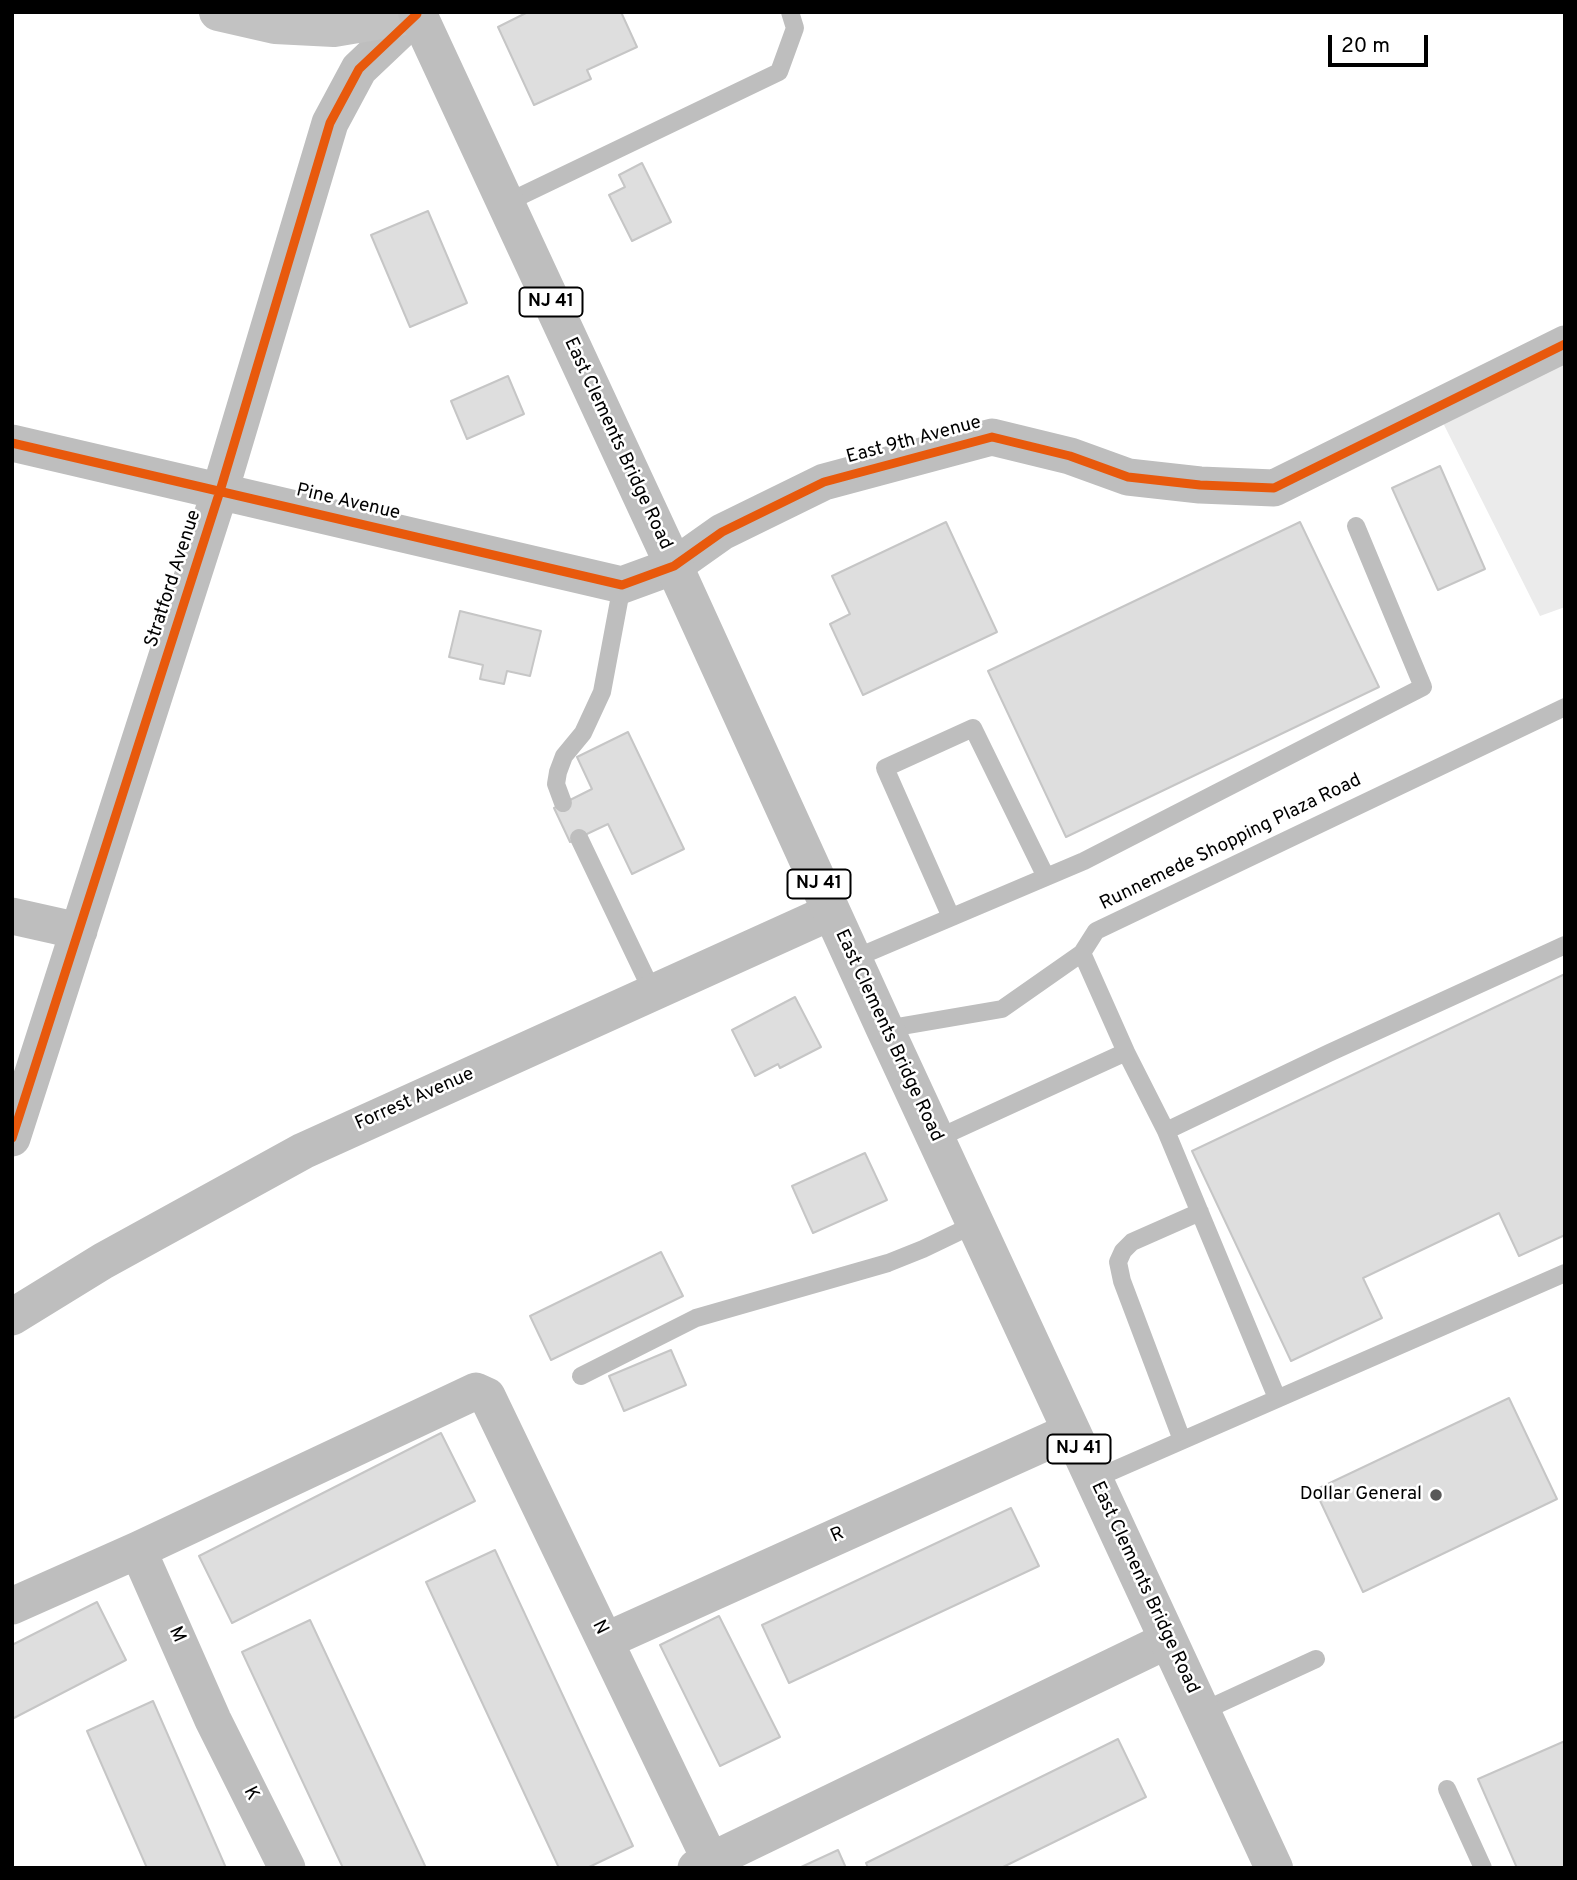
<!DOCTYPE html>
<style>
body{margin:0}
#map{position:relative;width:1577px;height:1880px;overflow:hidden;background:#fff;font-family:Overpass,sans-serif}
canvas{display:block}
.frame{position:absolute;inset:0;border:14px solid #000;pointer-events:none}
.scale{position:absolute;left:1328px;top:35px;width:100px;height:32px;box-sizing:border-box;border:4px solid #000;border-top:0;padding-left:9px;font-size:21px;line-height:24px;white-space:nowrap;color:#000;-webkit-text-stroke:5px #fff;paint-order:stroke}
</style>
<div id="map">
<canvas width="1577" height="1880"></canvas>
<div class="frame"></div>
<div class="scale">20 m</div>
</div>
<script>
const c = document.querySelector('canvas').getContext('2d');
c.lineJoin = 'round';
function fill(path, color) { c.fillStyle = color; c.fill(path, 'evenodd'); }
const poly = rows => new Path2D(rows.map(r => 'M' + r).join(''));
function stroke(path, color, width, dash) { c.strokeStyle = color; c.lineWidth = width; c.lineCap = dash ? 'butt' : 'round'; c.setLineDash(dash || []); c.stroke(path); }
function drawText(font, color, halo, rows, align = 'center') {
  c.font = font + ' Overpass,sans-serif'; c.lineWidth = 5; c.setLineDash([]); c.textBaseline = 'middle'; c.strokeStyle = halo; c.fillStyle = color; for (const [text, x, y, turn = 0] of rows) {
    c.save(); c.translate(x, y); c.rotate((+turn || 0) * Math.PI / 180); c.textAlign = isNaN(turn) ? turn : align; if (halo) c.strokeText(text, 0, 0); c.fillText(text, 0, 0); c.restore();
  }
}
fill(poly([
 [1565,355,1565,607,1540,616,1434,405]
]), '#ebebeb');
const building = poly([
 [528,12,621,12,637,47,587,70,591,79,534,105,498,27,528,12],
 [642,163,671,222,632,241,609,195,625,187,619,175,642,163],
 [428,211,467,303,410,327,371,235,428,211],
 [508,376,524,414,467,439,451,401,508,376],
 [1440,466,1485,569,1438,590,1392,488,1440,466],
 [946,522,997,632,863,695,830,624,850,614,832,576,946,522],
 [1300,522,1379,687,1066,837,988,671,1300,522],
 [460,611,541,631,530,676,507,671,504,684,480,679,483,665,449,657,460,611],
 [628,732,684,849,632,874,608,824,570,842,554,808,592,789,577,757,628,732],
 [1565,974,1565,1235,1519,1256,1499,1213,1363,1278,1382,1318,1291,1361,1192,1151,1565,974],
 [795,997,821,1047,780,1068,778,1064,755,1076,732,1030,795,997],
 [865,1153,887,1200,813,1233,792,1186,865,1153],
 [661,1252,683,1296,551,1360,530,1316,661,1252],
 [671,1350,686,1385,624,1411,609,1376,671,1350],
 [1509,1398,1557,1499,1363,1592,1315,1490,1509,1398],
 [441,1433,475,1501,232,1623,199,1556,441,1433],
 [1011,1508,1039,1566,789,1683,762,1625,1011,1508],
 [495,1550,633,1846,587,1868,559,1868,426,1582,495,1550],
 [97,1602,126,1660,12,1719,12,1645,97,1602],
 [719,1616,780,1737,720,1766,660,1645,719,1616],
 [310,1620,426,1868,343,1868,242,1652,310,1620],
 [153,1701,226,1868,147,1868,87,1731,153,1701],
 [1118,1739,1146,1797,1001,1868,868,1868,866,1863,1118,1739],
 [1565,1741,1565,1868,1517,1868,1478,1779,1565,1741],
 [838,1850,846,1868,799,1868,838,1850]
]);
fill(building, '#dedede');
stroke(building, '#c6c6c6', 2);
stroke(poly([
 [506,203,779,72,795,28,790,12],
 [563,803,556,784,558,772,564,756,583,733,602,692,622,585],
 [579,838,653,993],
 [951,917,885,768,973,728,1046,877],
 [1082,953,1126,1052],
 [853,959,1084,861,1423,687,1356,526],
 [885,1029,1002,1009,1082,953,1096,931,1565,707],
 [1166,1131,1329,1053,1565,945],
 [936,1139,1126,1052,1166,1131,1277,1398],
 [581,1376,696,1318,888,1263,923,1249,975,1224],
 [1182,1440,1122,1281,1118,1262,1123,1251,1132,1242,1200,1212],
 [1094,1479,1565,1273],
 [1201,1712,1316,1659],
 [1447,1789,1483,1868]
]), '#bebebe', 18);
stroke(poly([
 [12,443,622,585,674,566,722,532,824,482,992,437,1070,456,1128,477,1200,485,1274,488,1565,344],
 [12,916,79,931],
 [12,1138,220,491,330,123,359,69,417,14],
 [12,1317,103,1261,303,1151,831,912],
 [138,1550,213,1720,287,1868],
 [12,1606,138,1550,476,1391,487,1396,714,1868],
 [605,1641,1071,1431],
 [696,1868,1168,1640]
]), '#bebebe', 37);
stroke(poly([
 [218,12,275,25,334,28,417,14]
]), '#c2c2c2', 38);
stroke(poly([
 [417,12,674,566,885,1029,1274,1868]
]), '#bebebe', 38);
stroke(poly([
 [12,443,622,585,674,566,722,532,824,482,992,437,1070,456,1128,477,1200,485,1274,488,1565,344],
 [12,1138,220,491,330,123,359,69,417,14]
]), '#e8590c', 9);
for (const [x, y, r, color] of [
 [1436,1495,7,"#595959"]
]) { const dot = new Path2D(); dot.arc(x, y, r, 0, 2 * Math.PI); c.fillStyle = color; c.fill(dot); stroke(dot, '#fff', 2.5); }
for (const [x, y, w] of [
 [551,302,63],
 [819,884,63],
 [1079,1449,63]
]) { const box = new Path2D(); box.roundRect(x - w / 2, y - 14.5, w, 29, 5); c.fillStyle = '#fff'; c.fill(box); stroke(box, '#000', 2); }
drawText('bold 18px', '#000', null, [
 ["NJ 41",551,302],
 ["NJ 41",819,884],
 ["NJ 41",1079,1449]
]);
drawText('19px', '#000', '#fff', [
 ["East 9th Avenue",914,441,-15],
 ["East Clements Bridge Road",617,444,65],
 ["Pine Avenue",348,503,13],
 ["Stratford Avenue",174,579,-72],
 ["Runnemede Shopping Plaza Road",1231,843,-26],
 ["East Clements Bridge Road",888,1036,65],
 ["Forrest Avenue",415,1100,-24],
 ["R",838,1536,-24],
 ["East Clements Bridge Road",1144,1588,65],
 ["N",599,1628,64],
 ["M",176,1635,66],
 ["K",250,1794,64]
]);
drawText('19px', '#000', '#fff', [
 ["Dollar General",1422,1495]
], 'right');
</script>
